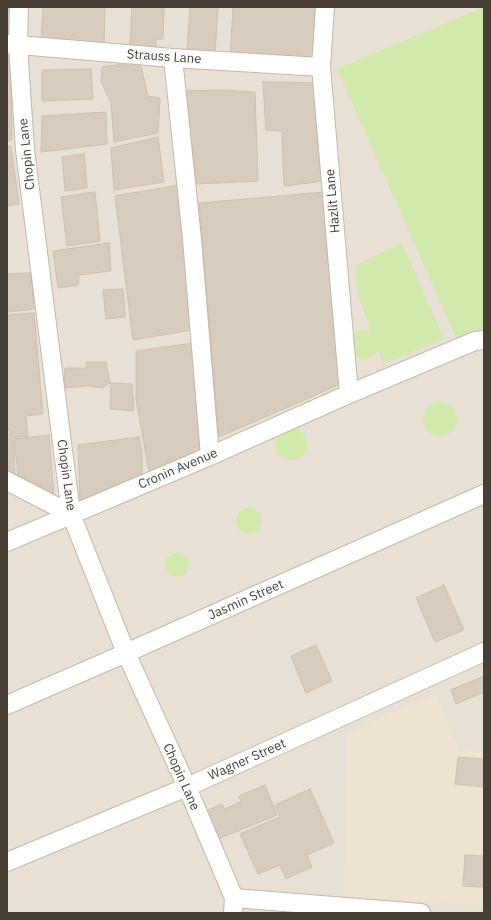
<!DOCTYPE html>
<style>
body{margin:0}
#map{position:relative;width:491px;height:920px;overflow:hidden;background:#f4efe6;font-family:"IBM Plex Sans",sans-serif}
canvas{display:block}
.frame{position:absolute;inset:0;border:8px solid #473f35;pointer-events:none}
</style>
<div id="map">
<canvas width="491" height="920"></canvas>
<div class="frame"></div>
</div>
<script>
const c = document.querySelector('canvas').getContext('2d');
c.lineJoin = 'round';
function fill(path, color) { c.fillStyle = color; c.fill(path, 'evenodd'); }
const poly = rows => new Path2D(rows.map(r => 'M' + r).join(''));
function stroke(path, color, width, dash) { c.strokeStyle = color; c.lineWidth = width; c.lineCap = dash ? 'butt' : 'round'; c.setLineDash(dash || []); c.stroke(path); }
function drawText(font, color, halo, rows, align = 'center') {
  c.font = font + ' "IBM Plex Sans",sans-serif'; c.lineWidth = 3.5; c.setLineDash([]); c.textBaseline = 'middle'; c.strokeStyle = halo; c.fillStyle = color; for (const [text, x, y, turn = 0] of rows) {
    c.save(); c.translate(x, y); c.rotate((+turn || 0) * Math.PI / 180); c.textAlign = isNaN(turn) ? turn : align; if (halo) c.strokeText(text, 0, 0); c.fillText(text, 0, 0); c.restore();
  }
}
fill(poly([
 [7,7,484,7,484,913,7,913]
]), '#e8e0d4');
fill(poly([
 [435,694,459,750,484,753,484,906,344,896,347,733]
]), '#ede3d0');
fill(poly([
 [484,7,484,328,457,340,337,69],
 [402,243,444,339,383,364,378,350,371,357,367,359,362,359,354,355,351,338,354,334,359,331,363,330,371,331,357,292,356,265],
 '423 419a17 17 0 1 1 34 0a17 17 0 1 1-34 0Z',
 [294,428,299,430,303,433,306,438,307,443,307,449,304,454,301,458,296,460,291,460,282,458,276,450,275,444,276,439,279,434],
 '236 521a13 13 0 1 1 26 0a13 13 0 1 1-26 0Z',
 '165 565a12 12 0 1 1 24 0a12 12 0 1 1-24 0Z'
]), '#d2e9ae');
const building = poly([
 [7,7,11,7,10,39,7,39,7,7],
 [43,7,105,7,104,48,41,40,43,7],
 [132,7,164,7,163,39,156,39,156,50,130,47,132,7],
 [190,7,218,7,215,54,187,52,190,7],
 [233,7,318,7,314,62,230,57,233,7],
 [7,53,10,53,12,140,7,141,7,53],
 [140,62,148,96,160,98,158,133,114,142,111,103,101,81,102,67,140,62],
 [91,69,93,99,42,101,42,70,91,69],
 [263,82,316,83,325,181,284,186,282,131,266,130,263,82],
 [221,90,255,92,258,181,197,184,185,91,221,90],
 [106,112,107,144,41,152,42,116,106,112],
 [158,137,164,182,114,190,111,148,158,137],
 [7,146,11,146,19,204,7,206,7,146],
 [84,154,87,188,65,191,62,157,84,154],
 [179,185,192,330,133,340,115,196,179,185],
 [95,192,100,241,67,246,61,197,95,192],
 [325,192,341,384,219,437,199,203,325,192],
 [109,243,111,271,79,275,78,285,58,288,53,251,109,243],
 [31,273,34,309,7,312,7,274,31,273],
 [123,289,125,317,106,319,103,290,123,289],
 [34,313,43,414,26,416,28,436,10,438,10,430,7,431,7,315,34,313],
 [193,343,203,455,150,477,136,399,136,351,193,343],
 [86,362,106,362,110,383,103,388,88,386,64,388,65,368,86,368,86,362],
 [111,383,132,384,134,411,110,409,111,383],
 [7,432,8,432,8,439,13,440,15,474,7,474,7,432],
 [49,435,54,498,9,475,18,475,14,439,49,435],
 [139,437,142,453,142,477,80,502,78,445,139,437],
 [444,585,464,630,435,642,416,598,444,585],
 [316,645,332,681,306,693,291,656,316,645],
 [484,676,484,692,456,704,451,690,484,676],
 [458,757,484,759,484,787,455,784,458,757],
 [265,785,277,815,218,839,206,811,222,804,224,809,241,802,239,796,265,785],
 [310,789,334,843,307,855,312,867,286,879,280,865,258,874,240,834,280,817,275,805,310,789],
 [465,855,484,856,484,887,463,886,465,855]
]);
fill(building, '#d8ccbe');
stroke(building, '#d0c1ae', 1);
const minor = poly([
 [19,7,18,45,25,150,71,514,126,653,187,787,234,898,233,913],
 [325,7,321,67,349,394],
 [7,44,173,58,321,67],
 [173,58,192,239,210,456],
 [7,481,71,514],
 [7,542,210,456,349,394,475,341,484,340],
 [7,705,126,653,484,494],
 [7,862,187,787,484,652],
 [234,898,421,913]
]);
stroke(minor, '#c2b9ab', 20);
stroke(minor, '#fff', 18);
drawText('13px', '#473f35', '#fff', [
 ["Strauss Lane",164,57,4],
 ["Chopin Lane",27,154,-96],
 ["Hazlit Lane",333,201,-95],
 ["Cronin Avenue",178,469,-23],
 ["Chopin Lane",66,475,82],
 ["Jasmin Street",246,600,-24],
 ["Wagner Street",247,760,-24],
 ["Chopin Lane",181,777,66]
]);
</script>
